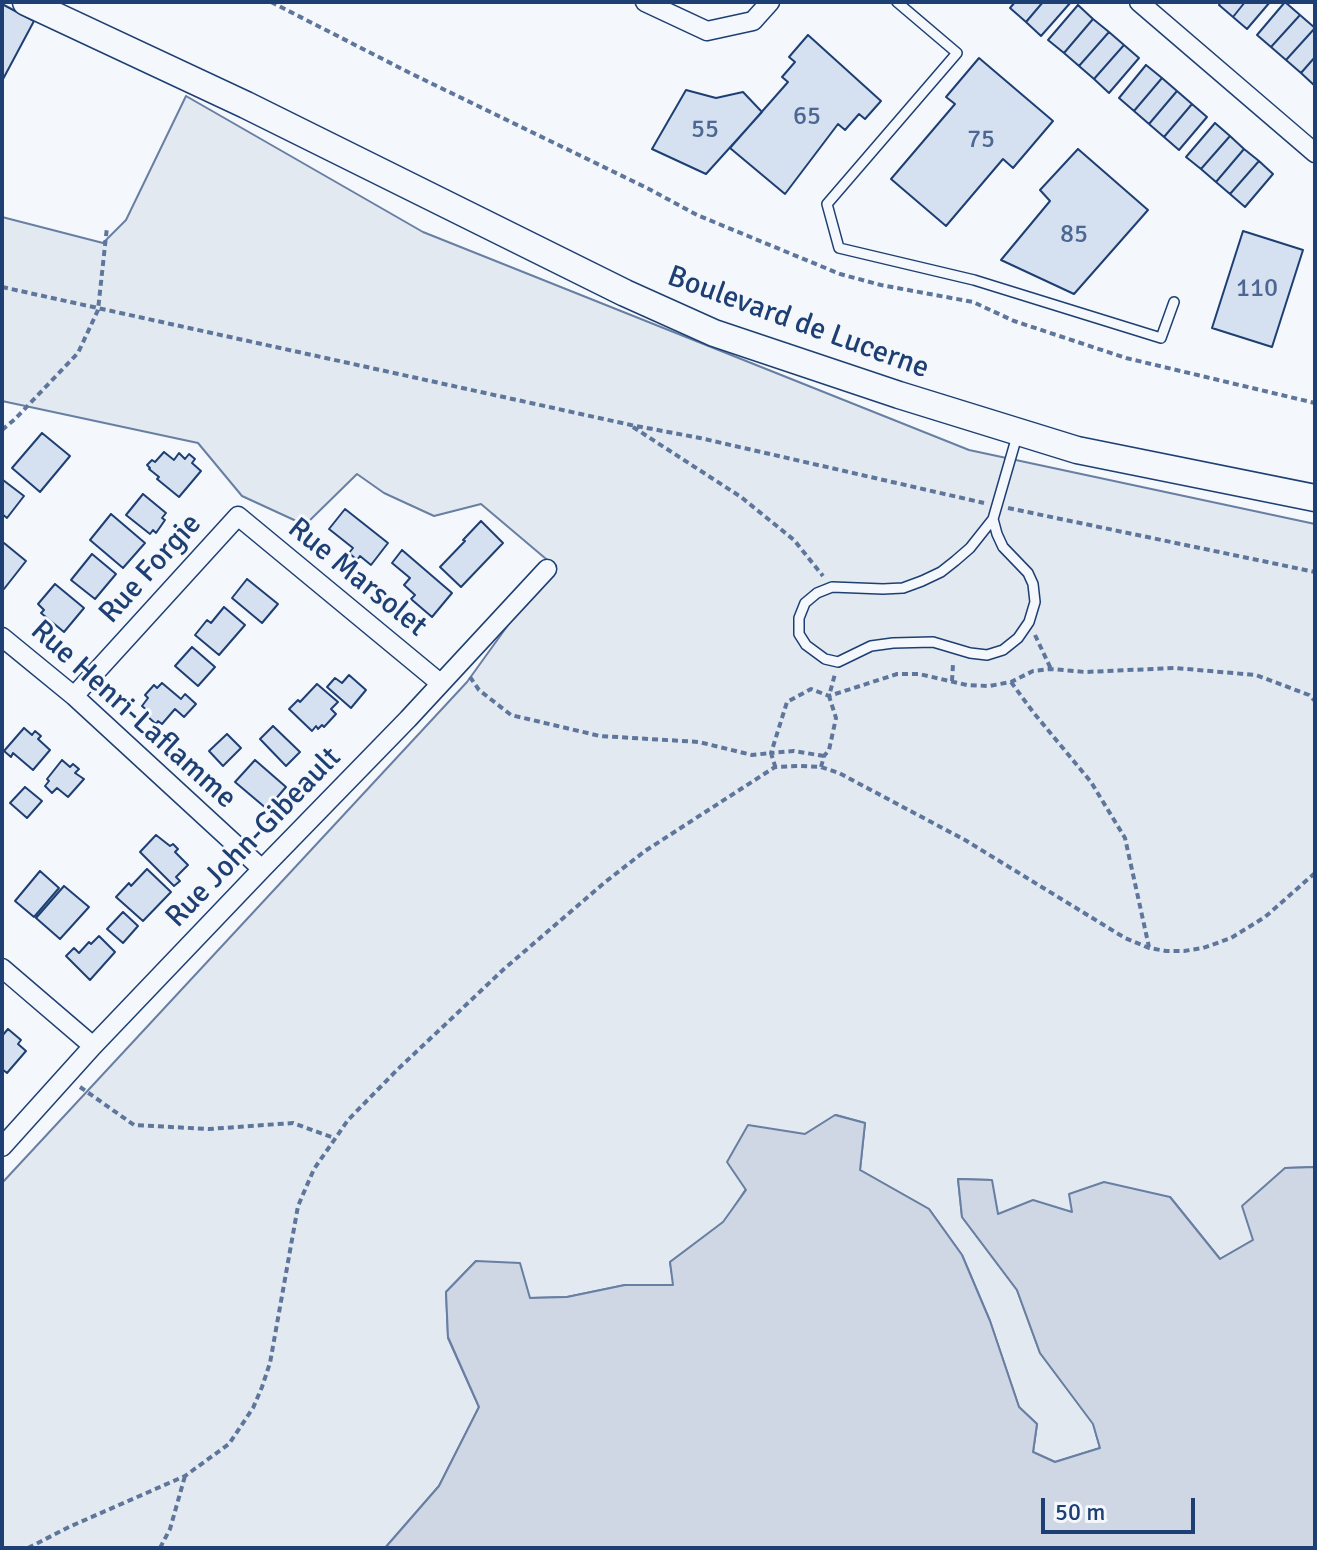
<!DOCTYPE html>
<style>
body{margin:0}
#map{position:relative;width:1317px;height:1550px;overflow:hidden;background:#f4f7fb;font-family:Signika,sans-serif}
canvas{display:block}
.frame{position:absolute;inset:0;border:4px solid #1d3f73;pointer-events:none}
.scale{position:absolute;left:1041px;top:1498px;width:154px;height:36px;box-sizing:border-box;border:4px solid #1d3f73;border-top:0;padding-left:10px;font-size:24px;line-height:28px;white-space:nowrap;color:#1d3f73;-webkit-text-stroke:6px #f4f7fb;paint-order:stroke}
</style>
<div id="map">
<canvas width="1317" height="1550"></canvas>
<div class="frame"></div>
<div class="scale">50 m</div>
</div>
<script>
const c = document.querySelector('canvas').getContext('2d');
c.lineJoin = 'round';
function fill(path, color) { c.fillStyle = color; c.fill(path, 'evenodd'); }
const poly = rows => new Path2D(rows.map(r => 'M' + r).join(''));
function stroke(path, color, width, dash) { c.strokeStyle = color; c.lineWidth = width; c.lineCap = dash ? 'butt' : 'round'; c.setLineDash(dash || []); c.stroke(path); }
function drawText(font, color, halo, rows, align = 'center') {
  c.font = font + ' Signika,sans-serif'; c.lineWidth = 6; c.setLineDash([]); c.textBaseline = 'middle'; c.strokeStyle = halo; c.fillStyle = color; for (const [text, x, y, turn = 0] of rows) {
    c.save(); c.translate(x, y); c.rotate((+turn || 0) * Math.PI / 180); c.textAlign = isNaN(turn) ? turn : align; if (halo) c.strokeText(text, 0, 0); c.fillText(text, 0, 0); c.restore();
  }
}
const green = poly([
 [186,96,423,232,969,450,1315,524,1315,1167,1285,1168,1253,1240,1220,1259,1170,1197,1073,1212,998,1215,991,1180,958,1179,962,1217,1017,1290,1040,1353,1093,1423,1100,1448,1055,1462,1033,1452,1037,1424,1019,1407,990,1321,962,1255,929,1209,860,1170,865,1123,836,1115,805,1134,746,1189,724,1222,670,1262,674,1286,625,1285,567,1297,529,1298,476,1261,446,1292,448,1338,479,1407,439,1486,385,1548,2,1548,2,1183,467,682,552,564,481,504,434,516,384,493,357,474,305,525,242,496,198,443,2,401,2,217,103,243,126,220,186,96]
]);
fill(green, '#e3e9f0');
stroke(green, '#687fa3', 2);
const water = poly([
 [835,1115,865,1123,860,1170,929,1209,962,1255,990,1321,1019,1407,1037,1424,1033,1452,1055,1462,1100,1448,1093,1424,1040,1353,1017,1290,962,1217,958,1179,992,1180,998,1214,1033,1200,1072,1212,1069,1194,1104,1182,1170,1197,1220,1259,1253,1240,1242,1206,1285,1168,1315,1167,1315,1548,385,1548,439,1486,479,1407,448,1337,446,1292,476,1261,520,1263,530,1298,567,1297,625,1285,673,1285,670,1262,723,1222,746,1190,727,1162,748,1125,805,1134,835,1115]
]);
fill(water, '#cfd7e4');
stroke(water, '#687fa3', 2);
const building = poly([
 [1015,2,1043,2,1026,22,1010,8,1015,2],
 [1043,2,1071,2,1041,36,1026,22,1043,2],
 [1221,2,1245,2,1233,17,1219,5,1221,2],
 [1245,2,1270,2,1247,29,1233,17,1245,2],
 [1285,2,1300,15,1271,47,1257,35,1285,2],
 [2,4,34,21,2,81,2,4],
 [1078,5,1093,19,1064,53,1048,40,1078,5],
 [1300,15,1315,28,1286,60,1271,47,1300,15],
 [1093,19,1109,32,1079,66,1064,53,1093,19],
 [1315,28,1315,57,1301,73,1286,60,1315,28],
 [1109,32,1124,45,1094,79,1079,66,1109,32],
 [808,35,881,101,865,119,859,114,845,130,838,124,785,194,730,148,788,82,782,77,795,62,789,57,808,35],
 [1124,45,1139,58,1109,93,1094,79,1124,45],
 [1315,57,1315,86,1301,73,1315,57],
 [979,58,1053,121,1013,168,1003,159,946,226,891,179,955,104,946,97,979,58],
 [1146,65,1162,78,1134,111,1119,98,1146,65],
 [1162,78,1177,91,1149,124,1134,111,1162,78],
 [686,90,716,98,743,92,762,112,706,174,652,149,686,90],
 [1177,91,1192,104,1164,137,1149,124,1177,91],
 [1192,104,1207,117,1179,150,1164,137,1192,104],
 [1215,123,1230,136,1201,169,1186,157,1215,123],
 [1230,136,1244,149,1216,182,1201,169,1230,136],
 [1078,149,1148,210,1074,294,1001,260,1050,201,1040,190,1078,149],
 [1244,149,1259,161,1230,194,1216,182,1244,149],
 [1259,161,1273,174,1245,207,1230,194,1259,161],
 [1243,231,1303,250,1272,347,1212,328,1243,231],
 [42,433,70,456,40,492,12,468,42,433],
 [164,452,174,460,179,453,185,459,189,454,195,459,192,463,201,471,179,497,157,479,159,477,149,469,150,468,147,465,152,460,155,462,164,452],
 [3,480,24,496,7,518,2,514,3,480],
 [143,494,166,513,162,518,165,520,156,533,153,530,150,534,126,515,143,494],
 [345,509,388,543,371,565,360,556,357,560,349,553,353,548,329,529,345,509],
 [111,514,145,543,123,568,90,540,111,514],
 [481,521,503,543,461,587,440,567,465,541,463,540,481,521],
 [4,543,26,561,4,589,2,588,2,545,4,543],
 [402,550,452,593,432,617,411,599,415,595,404,585,410,578,392,563,402,550],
 [92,554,116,574,95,599,71,580,92,554],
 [247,579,278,604,262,623,232,598,247,579],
 [55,584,84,608,64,632,41,613,44,610,38,604,55,584],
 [224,607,245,625,219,655,195,635,207,620,211,623,224,607],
 [192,647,215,667,198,686,175,666,192,647],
 [349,675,366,690,351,708,327,687,335,678,342,683,349,675],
 [162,683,181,699,185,694,196,704,184,717,175,709,162,724,158,721,156,724,147,716,150,713,142,706,148,698,145,695,154,685,157,688,162,683],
 [317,684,338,702,331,709,336,714,324,727,322,725,318,729,316,726,312,731,289,709,298,700,300,702,317,684],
 [273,726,300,752,286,766,260,739,273,726],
 [24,728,32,735,35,731,41,736,38,739,50,750,33,770,13,753,11,757,4,751,24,728],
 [227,734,241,748,223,766,209,751,227,734],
 [62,760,70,767,73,764,79,769,75,773,84,779,68,797,57,788,52,793,45,786,49,781,47,779,62,760],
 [255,760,286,787,267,809,235,782,255,760],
 [25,787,42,801,27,818,10,803,25,787],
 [156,835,170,846,173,844,178,849,175,852,188,865,176,877,180,881,174,886,140,852,156,835],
 [147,869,171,892,143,921,116,897,129,883,131,886,147,869],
 [40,871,59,888,34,917,15,901,40,871],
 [64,886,89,907,60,939,36,918,64,886],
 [123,912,138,926,123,943,107,929,123,912],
 [99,936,115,952,90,980,66,956,74,948,79,953,89,942,91,944,99,936],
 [8,1029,21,1040,18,1044,26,1051,7,1073,2,1069,2,1036,8,1029]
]);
fill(building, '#d5e0f0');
stroke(building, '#1d3f73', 2);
const service = poly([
 [897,2,957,53,827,204,839,248,974,280,1161,338,1174,302],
 [993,519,997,534,1003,547,1028,573,1033,584,1035,602,1029,622,1018,638,1003,650,987,655,970,653,933,642,893,643,871,646,838,662,825,659,806,645,799,634,799,618,805,603,817,593,832,587,883,589,903,588,922,581,941,572,955,561,970,548,993,519],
 [993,519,1017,436]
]);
const minor = poly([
 [645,2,707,31,753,21,770,2],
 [1139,2,1315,153],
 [2,637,74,696,262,869],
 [74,696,238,516,440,683],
 [2,968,93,1046],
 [2,1147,93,1046,262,869,408,719,547,569]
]);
const secondary = poly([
 [26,2,246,105,625,293,714,333,899,395,1077,450,1315,498]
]);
stroke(service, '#1d3f73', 12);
stroke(minor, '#1d3f73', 21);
stroke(secondary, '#1d3f73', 29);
stroke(poly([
 [271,2,410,73,647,188,697,215,840,274,881,285,973,302,1014,321,1126,358,1315,403],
 [2,287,631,425,700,438,984,503],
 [633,427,741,497,794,540,823,576],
 [2,430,15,419,78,353,98,310,107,227],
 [1008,508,1315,572],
 [1035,635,1051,669],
 [470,677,479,690,511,715,600,736,699,742,752,755,771,753,775,766],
 [952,681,953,664],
 [1011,682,1033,712,1091,782,1125,838,1149,947],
 [824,756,794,751,771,753,787,702,811,689,829,696,897,674,919,674,967,685,989,686,1011,682,1033,671,1051,669,1085,672,1175,668,1256,675,1309,695,1315,701],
 [821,767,824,756,829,750,836,718,829,696,835,674],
 [80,1087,134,1125,209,1129,293,1123,334,1138],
 [28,1548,69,1527,185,1476,229,1444,253,1408,262,1387,270,1363,298,1206,314,1169,348,1120,397,1070,504,969,604,883,645,851,775,767,799,766,821,767,839,773,965,840,1125,938,1149,948,1166,951,1184,951,1203,948,1231,938,1265,917,1315,873],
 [160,1548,170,1529,185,1476]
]), '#5e769c', 4, [6, 4]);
stroke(service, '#f4f7fb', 9);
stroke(minor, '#f4f7fb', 18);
stroke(secondary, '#f4f7fb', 26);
drawText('26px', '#4b6792', null, [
 ["65",807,117],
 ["55",705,130],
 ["75",981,140],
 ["85",1074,235],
 ["110",1257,289]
]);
drawText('30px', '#1d3f73', '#f4f7fb', [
 ["Boulevard de Lucerne",798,323,20],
 ["Rue Forgie",151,569,-48],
 ["Rue Marsolet",357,578,39],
 ["Rue Henri-Laflamme",133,715,42],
 ["Rue John-Gibeault",254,838,-46]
]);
</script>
